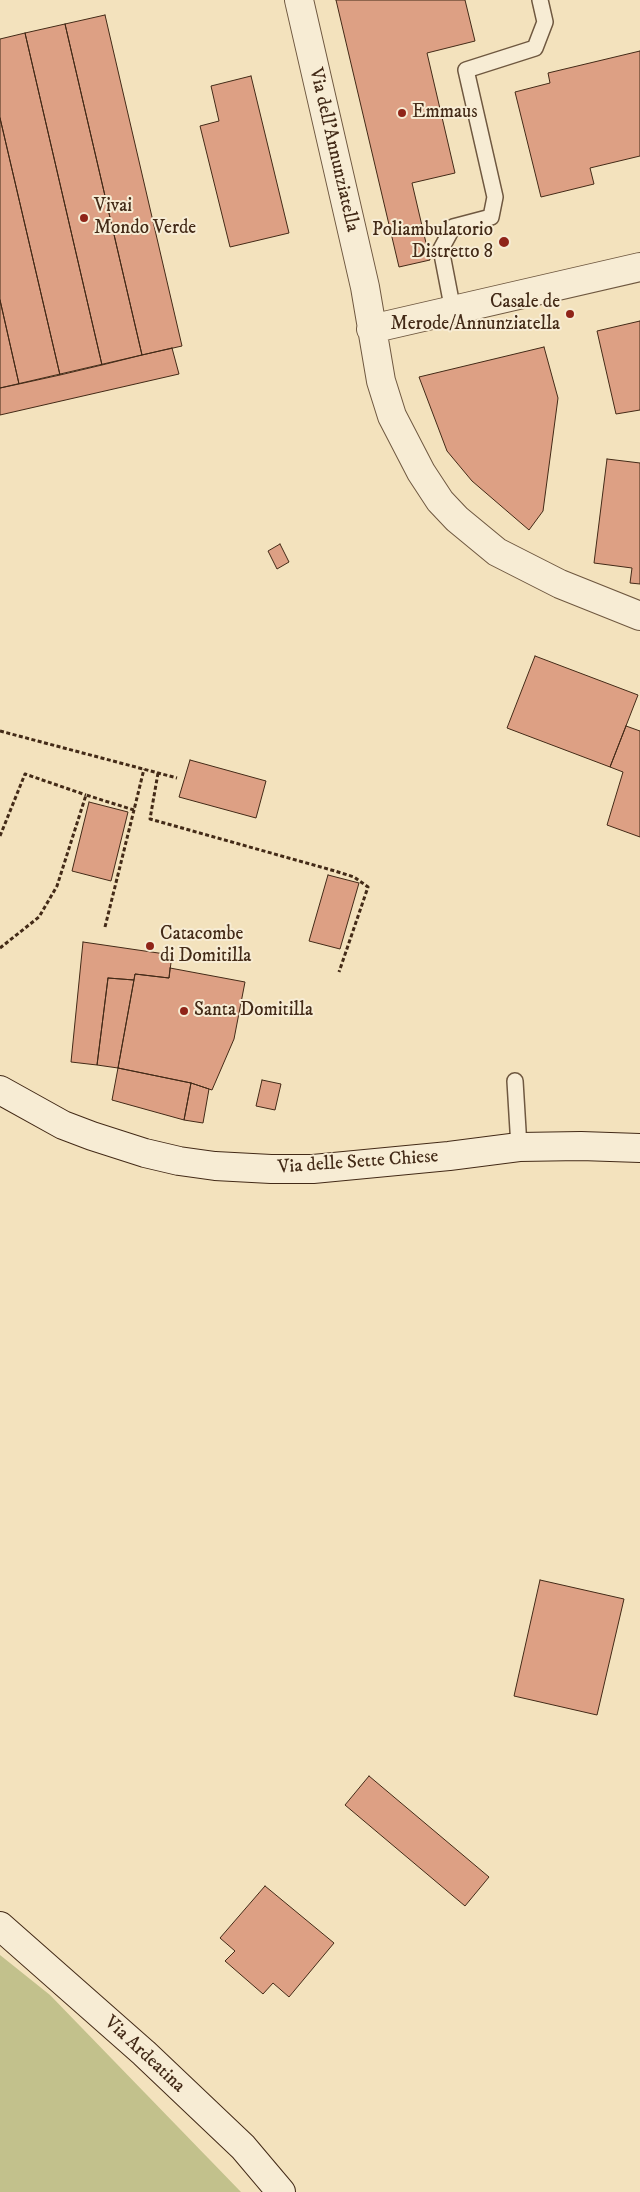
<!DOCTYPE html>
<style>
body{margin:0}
canvas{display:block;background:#f3e2bd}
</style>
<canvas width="640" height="2192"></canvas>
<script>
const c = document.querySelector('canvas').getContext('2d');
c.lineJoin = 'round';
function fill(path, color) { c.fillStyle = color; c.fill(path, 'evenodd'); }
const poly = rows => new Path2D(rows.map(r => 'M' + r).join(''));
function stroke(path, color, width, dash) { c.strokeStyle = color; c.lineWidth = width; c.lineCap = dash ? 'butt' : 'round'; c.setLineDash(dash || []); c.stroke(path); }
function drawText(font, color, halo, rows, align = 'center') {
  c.font = font + ' "IM FELL DW Pica",serif'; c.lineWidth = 4; c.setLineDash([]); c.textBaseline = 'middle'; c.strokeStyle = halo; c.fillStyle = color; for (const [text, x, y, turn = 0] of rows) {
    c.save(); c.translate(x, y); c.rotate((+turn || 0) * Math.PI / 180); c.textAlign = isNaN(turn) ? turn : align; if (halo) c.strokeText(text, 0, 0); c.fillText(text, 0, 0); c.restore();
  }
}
fill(poly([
 [0,1955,50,1995,241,2192,0,2192]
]), '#c2c18c');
const building = poly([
 [336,0,465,0,475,41,427,53,455,173,412,183,430,260,399,267,336,0],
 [105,15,182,346,142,355,65,24,105,15],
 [65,24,142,355,102,365,25,33,65,24],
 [25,33,102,365,60,375,0,118,0,39,25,33],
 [640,51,640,156,590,168,594,184,541,197,515,92,550,83,548,73,640,51],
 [251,76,289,233,230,247,200,126,219,121,211,86,251,76],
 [0,118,60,375,19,384,0,300,0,118],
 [0,300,19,384,0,388,0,300],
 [640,321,640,410,616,414,597,331,640,321],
 [544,347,558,398,543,511,529,530,472,481,447,451,419,377,544,347],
 [172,348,179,374,0,415,0,388,172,348],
 [607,459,640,463,640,584,630,583,632,568,594,563,607,459],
 [280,544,289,562,277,569,268,551,280,544],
 [535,656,638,695,610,767,507,728,535,656],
 [626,726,640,731,640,837,607,825,623,772,610,767,626,726],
 [190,760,266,781,256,818,179,797,190,760],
 [89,802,128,812,111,881,72,871,89,802],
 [328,875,359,883,340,949,309,941,328,875],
 [83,942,172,955,169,978,135,974,134,980,108,978,97,1065,71,1062,83,942],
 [170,968,245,982,234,1039,212,1090,191,1083,118,1068,135,974,169,978,170,968],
 [108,978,134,980,118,1068,97,1065,108,978],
 [118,1068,191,1083,184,1120,112,1100,118,1068],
 [262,1080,281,1084,275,1110,256,1106,262,1080],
 [191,1083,209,1089,203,1123,184,1120,191,1083],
 [540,1580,624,1599,597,1715,514,1696,540,1580],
 [369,1776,489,1877,465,1906,345,1805,369,1776],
 [265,1886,334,1943,289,1997,273,1983,263,1994,225,1961,235,1951,220,1938,265,1886]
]);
fill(building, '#dda084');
stroke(building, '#432a17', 1);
const lane = poly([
 [453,311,441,249,453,227,491,217,495,197,466,70,535,48,545,22,540,0],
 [515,1081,519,1147]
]);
const street = poly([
 [299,0,365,287,381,381,392,416,421,472,440,501,457,519,497,552,560,584,640,616],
 [371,329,640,267]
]);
const secondary = poly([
 [0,1090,63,1125,92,1136,145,1153,179,1161,215,1166,271,1169,313,1169,449,1156,519,1147,581,1146,640,1148],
 [0,1926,144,2053,243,2147,281,2192]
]);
stroke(lane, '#6f5840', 18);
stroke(street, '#6f5840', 30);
stroke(secondary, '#432a17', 30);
stroke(poly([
 [0,731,177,778],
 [158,773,150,819,335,871,354,877,368,887,339,972],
 [0,836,25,774,86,795],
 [105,927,134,810],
 [0,948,39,917,57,886,86,795,134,810,144,769]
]), '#432a17', 3, [4, 2.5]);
stroke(lane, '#f7ecd4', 15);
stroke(street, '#f7ecd4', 28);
stroke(secondary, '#f7ecd4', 28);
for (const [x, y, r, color] of [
 [402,113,5,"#8f2418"],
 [84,218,5,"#8f2418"],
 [504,242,6,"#8f2418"],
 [570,314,5,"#8f2418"],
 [150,946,5,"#8f2418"],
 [184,1011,5,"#8f2418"]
]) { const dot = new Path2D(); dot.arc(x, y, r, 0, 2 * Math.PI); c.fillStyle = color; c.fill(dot); stroke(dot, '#f7ecd4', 2); }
drawText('19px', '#432a17', '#f7ecd4', [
 ["Emmaus",412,113],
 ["Vivai",94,207],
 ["Mondo Verde",94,229],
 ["Poliambulatorio",493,231,"right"],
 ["Distretto 8",493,253,"right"],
 ["Casale de",560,303,"right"],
 ["Merode/Annunziatella",560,325,"right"],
 ["Catacombe",160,935],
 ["di Domitilla",160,957],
 ["Santa Domitilla",194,1011]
], 'left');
drawText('19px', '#432a17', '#f7ecd4', [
 ["Via dell'Annunziatella",333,150,77],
 ["Via delle Sette Chiese",358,1163,-4],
 ["Via Ardeatina",144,2055,43]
]);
</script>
